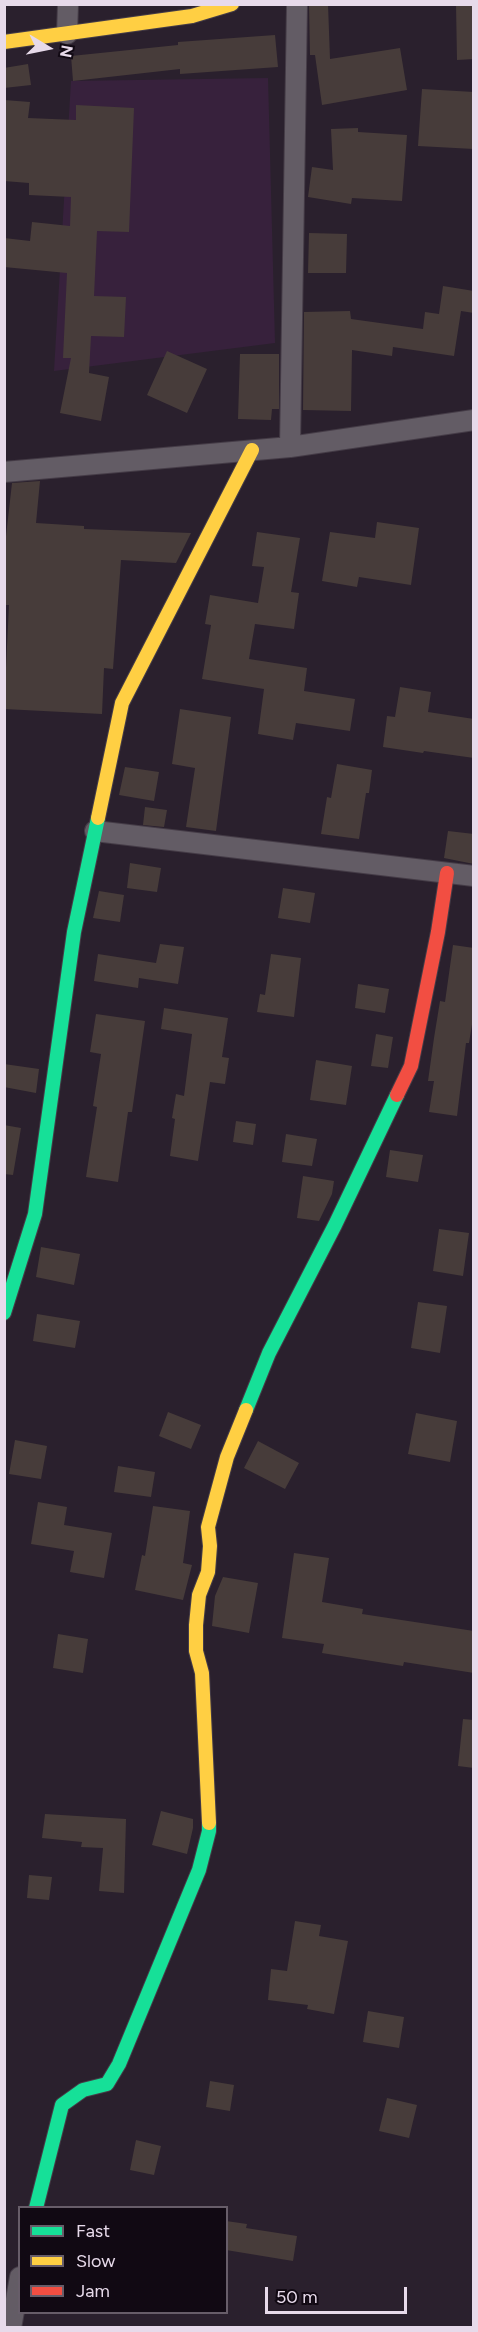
<!DOCTYPE html>
<style>
body{margin:0}
#map{position:relative;width:478px;height:2332px;overflow:hidden;background:#2a202d;font-family:Figtree,sans-serif}
canvas{display:block}
.frame{position:absolute;inset:0;border:6px solid #e7daea;pointer-events:none}
.legend{position:absolute;left:18px;top:2206px;width:210px;height:108px;box-sizing:border-box;background:#110913;border:2px solid #675d69;margin:0;padding:8px 10px;list-style:none;font-size:18px;color:#e7daea}
.legend li{display:flex;align-items:center;gap:12px;height:30px}
.legend b{width:30px;border:2px solid #675d69}
.north{position:absolute;left:18px;top:18px;width:60px;height:60px;-webkit-text-stroke:4px #110913;paint-order:stroke;rotate:100deg;font-size:16px;font-weight:700;line-height:24px;text-align:center;color:#e7daea}
.north::after{content:'';display:block;margin:auto;width:21px;height:27px;background:#e7daea;clip-path:polygon(50% 0,100% 100%,50% 72%,0 100%)}
.scale{position:absolute;left:265px;top:2287px;width:142px;height:27px;box-sizing:border-box;border:3px solid #e7daea;border-top:0;padding-left:8px;font-size:18px;line-height:21px;white-space:nowrap;color:#e7daea;-webkit-text-stroke:4px #110913;paint-order:stroke}
</style>
<div id="map">
<canvas width="478" height="2332"></canvas>
<div class="frame"></div>
<ul class="legend">
<li><b style="height:8px;background:#16e098"></b>Fast</li>
<li><b style="height:8px;background:#ffcf43"></b>Slow</li>
<li><b style="height:8px;background:#f24e42"></b>Jam</li>
</ul>
<div class="north">N</div>
<div class="scale">50 m</div>
</div>
<script>
const c = document.querySelector('canvas').getContext('2d');
c.lineJoin = 'round';
function fill(path, color) { c.fillStyle = color; c.fill(path, 'evenodd'); }
const poly = rows => new Path2D(rows.map(r => 'M' + r).join(''));
function stroke(path, color, width, dash) { c.strokeStyle = color; c.lineWidth = width; c.lineCap = dash ? 'butt' : 'round'; c.setLineDash(dash || []); c.stroke(path); }
fill(poly([
 [268,78,275,343,54,371,71,81]
]), '#37213c');
fill(poly([
 [309,4,328,4,330,59,400,48,407,90,322,105,315,55,310,55],
 [456,4,474,4,474,59,457,60],
 [275,35,278,67,180,74,180,69,73,81,71,56,178,45,178,42],
 [28,64,31,85,4,88,4,68],
 [422,89,474,92,474,149,418,146],
 [4,100,30,102,28,118,76,120,76,105,134,108,129,232,97,231,94,296,126,297,124,337,91,336,89,373,109,377,101,421,60,413,71,358,63,358,67,273,4,267,4,238,30,241,32,222,70,226,71,197,29,195,29,183,4,181],
 [358,128,358,132,407,135,402,201,352,198,351,204,308,197,312,167,333,170,331,129],
 [309,233,347,234,346,273,308,273],
 [443,286,474,291,474,313,461,311,454,356,393,347,392,356,352,350,351,411,303,410,304,312,350,311,351,319,423,329,425,312,439,314],
 [167,351,207,369,187,413,147,395],
 [240,354,279,354,279,409,272,409,271,420,238,419],
 [40,481,36,523,84,526,84,529,191,533,176,563,121,560,113,669,104,668,102,714,4,709,9,605,4,605,4,554,12,483],
 [377,522,419,528,411,585,359,577,357,587,322,581,330,532,375,538],
 [257,532,300,538,291,592,299,593,294,629,255,624,249,659,307,668,304,691,355,699,350,731,296,723,293,740,258,734,264,689,202,679,211,625,205,624,210,595,258,603,264,567,252,566],
 [400,687,431,692,428,712,474,719,474,758,424,751,423,753,383,747,387,716,395,717],
 [180,709,231,717,216,831,186,827,195,768,172,764],
 [337,764,372,770,369,793,366,793,359,839,321,834,327,797,331,798],
 [125,767,159,772,154,801,119,795],
 [145,807,167,810,164,827,143,825],
 [448,831,474,834,474,864,444,858],
 [130,863,161,868,157,892,127,888],
 [283,888,315,893,310,923,278,918],
 [99,891,124,895,120,922,93,918],
 [160,944,184,947,178,984,139,978,138,988,94,981,98,954,156,963],
 [453,945,474,948,474,1012,469,1043,466,1043,457,1116,429,1112,434,1081,428,1081,434,1038,440,1001,445,1002],
 [271,954,301,958,294,1017,257,1012,260,994,265,995],
 [358,984,389,989,385,1013,355,1008],
 [164,1008,228,1018,222,1057,229,1058,225,1084,210,1082,198,1161,170,1156,175,1119,172,1118,176,1094,184,1096,192,1034,161,1029],
 [96,1014,145,1021,132,1112,128,1112,118,1182,86,1177,97,1107,93,1106,101,1054,90,1052],
 [376,1034,393,1037,388,1068,371,1066],
 [316,1060,352,1066,346,1105,310,1100],
 [4,1064,39,1069,36,1093,4,1087],
 [236,1121,256,1124,253,1145,233,1142],
 [4,1125,21,1128,13,1175,4,1174],
 [286,1134,317,1139,312,1166,282,1162],
 [390,1150,423,1155,418,1182,386,1177],
 [303,1176,334,1181,332,1194,319,1221,297,1218],
 [439,1229,469,1233,463,1276,433,1271],
 [41,1247,80,1254,74,1285,36,1277],
 [418,1302,447,1306,440,1353,411,1348],
 [37,1314,80,1321,75,1348,33,1341],
 [168,1412,201,1425,191,1449,159,1436],
 [416,1413,457,1421,450,1462,408,1454],
 [15,1440,47,1446,41,1479,9,1474],
 [258,1441,299,1463,285,1489,244,1468],
 [118,1466,155,1472,151,1497,114,1492],
 [38,1502,67,1507,64,1525,112,1533,104,1578,70,1572,74,1551,31,1544],
 [153,1506,190,1511,183,1563,192,1565,183,1600,135,1590,142,1555,145,1556],
 [294,1553,329,1558,322,1602,363,1609,362,1614,474,1631,474,1673,404,1662,403,1666,322,1653,324,1644,282,1638],
 [223,1577,258,1583,249,1633,212,1626,215,1596],
 [58,1634,88,1639,83,1673,53,1668],
 [463,1719,474,1720,474,1768,458,1766],
 [161,1811,193,1819,193,1828,187,1854,152,1845],
 [45,1814,126,1819,124,1893,99,1891,103,1848,81,1847,82,1842,42,1838],
 [29,1875,52,1877,49,1900,27,1898],
 [295,1921,321,1925,319,1936,348,1941,334,2014,307,2009,308,2005,268,2000,271,1969,287,1971],
 [368,2011,404,2017,399,2048,363,2042],
 [210,2081,234,2085,230,2111,206,2107],
 [387,2098,417,2105,409,2138,379,2131],
 [136,2140,161,2146,154,2175,130,2170],
 [226,2221,247,2224,246,2228,297,2236,293,2261,226,2250]
]), '#473c3a');
const street = poly([
 [67,34,68,4],
 [290,447,297,4],
 [4,472,290,447,474,420],
 [95,831,474,876],
 [11,2328,20,2277]
]);
const fast = poly([
 [4,1313,35,1214,74,932,98,818],
 [246,1410,269,1353,335,1225,397,1095],
 [36,2208,62,2105,83,2090,107,2084,119,2064,199,1870,209,1831,209,1823]
]);
const slow = poly([
 [4,42,192,16,232,4],
 [98,818,122,703,252,450],
 [209,1823,202,1673,196,1651,196,1625,199,1595,208,1572,210,1546,208,1527,227,1457,246,1410]
]);
const jam = poly([
 [397,1095,411,1066,438,932,447,873]
]);
stroke(street, '#453c47', 22);
stroke(fast, '#453c47', 16);
stroke(slow, '#453c47', 16);
stroke(jam, '#453c47', 16);
stroke(street, '#635c65', 20);
stroke(fast, '#16e098', 14);
stroke(slow, '#ffcf43', 14);
stroke(jam, '#f24e42', 14);
</script>
